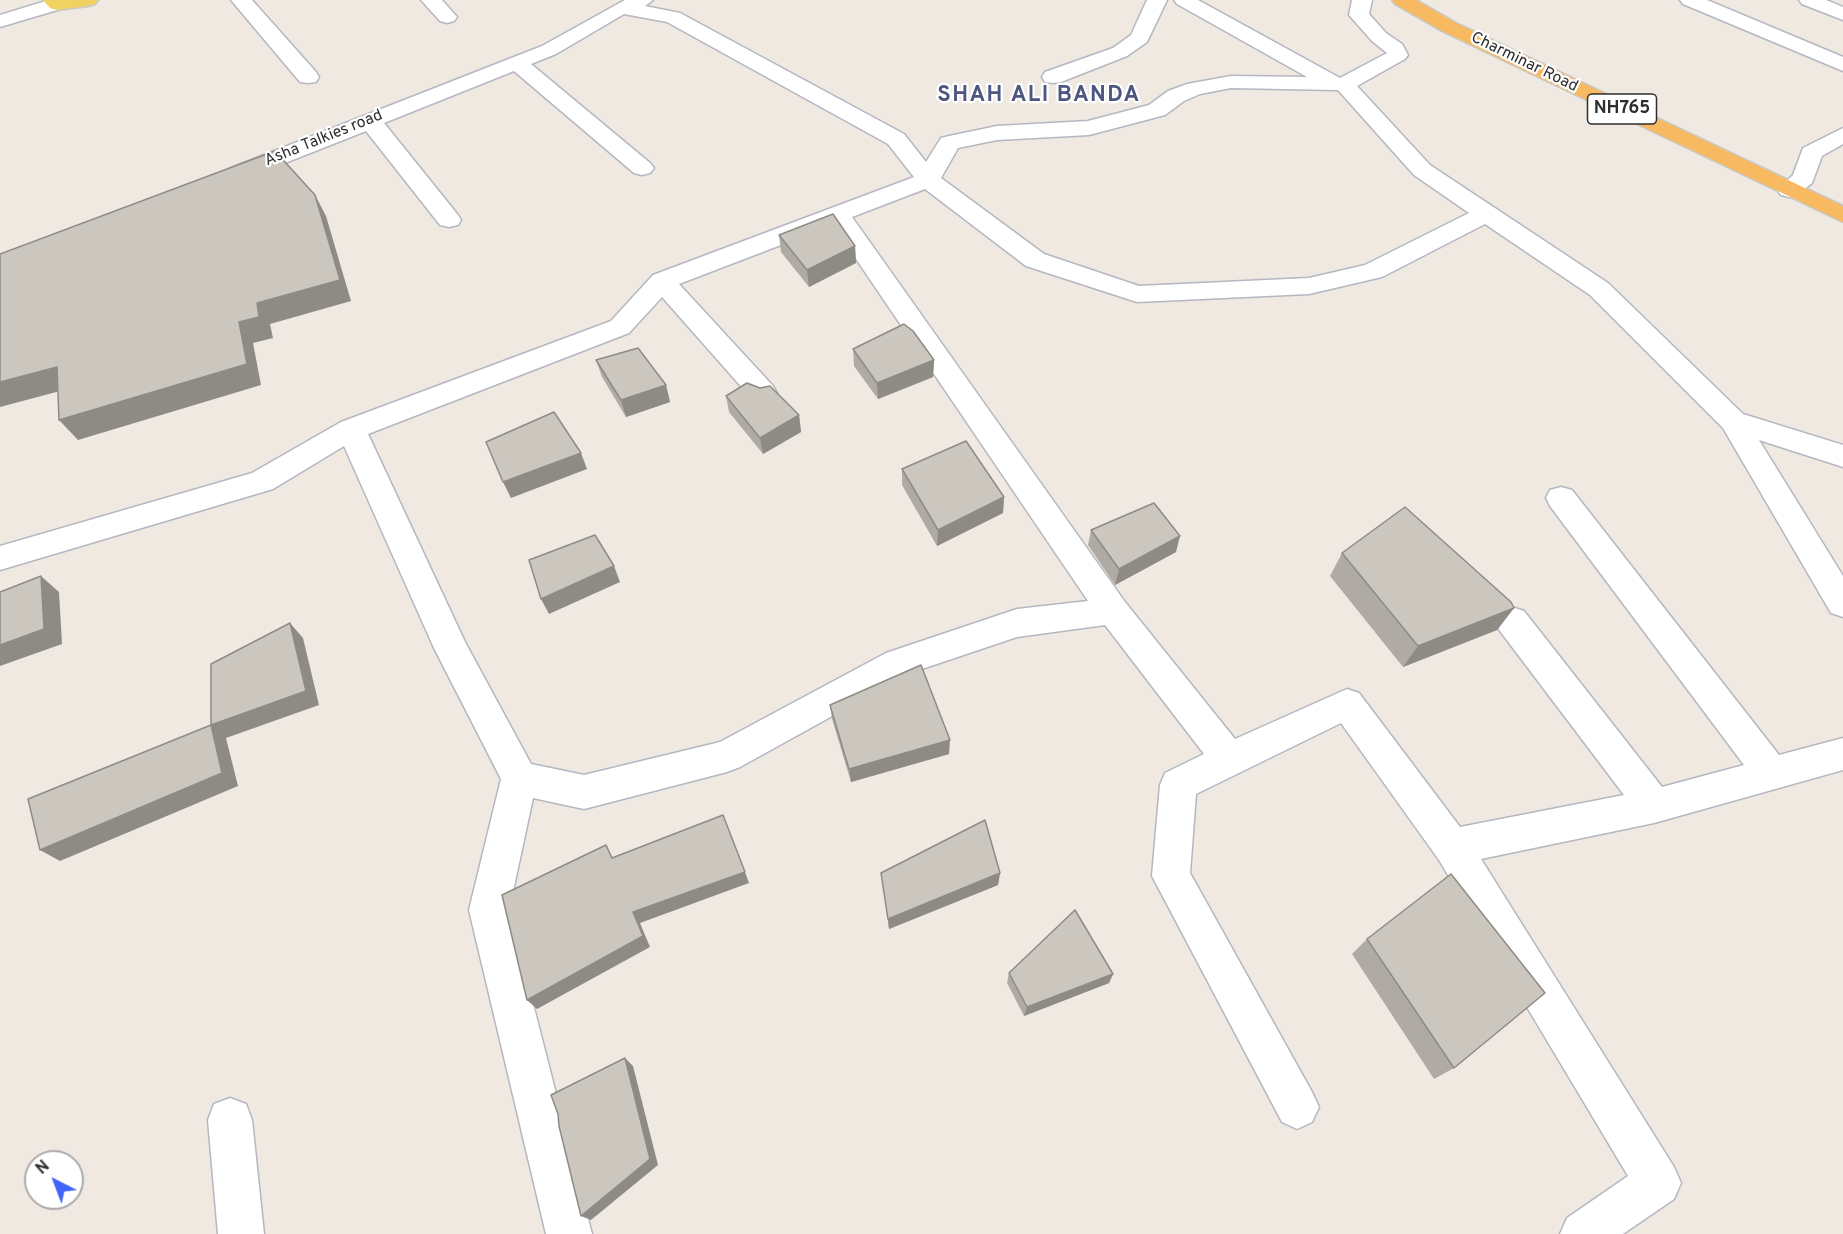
<!DOCTYPE html>
<style>
body{margin:0}
#map{position:relative;width:1843px;height:1234px;overflow:hidden;background:#efe9e1;font-family:Overpass,sans-serif}
canvas{display:block}
.north{position:absolute;left:24px;top:1150px;width:60px;height:60px;box-sizing:border-box;background:#fff;border:2px solid #ababab;border-radius:50%;rotate:318deg;font-size:16px;font-weight:700;line-height:24px;text-align:center;color:#2e2e2e}
.north::after{content:'';display:block;margin:auto;width:21px;height:27px;background:#4264fb;clip-path:polygon(50% 0,100% 100%,50% 72%,0 100%)}
</style>
<div id="map">
<canvas width="1843" height="1234"></canvas>
<div class="north">N</div>
</div>
<script>
const c = document.querySelector('canvas').getContext('2d');
c.lineJoin = 'round';
const poly = rows => new Path2D(rows.map(r => 'M' + r).join(''));
function stroke(path, color, width, dash) { c.strokeStyle = color; c.lineWidth = width; c.lineCap = dash ? 'butt' : 'round'; c.setLineDash(dash || []); c.stroke(path); }
function fill(path, color) { c.fillStyle = color; c.fill(path, 'evenodd'); }
function drawText(font, color, halo, rows, align = 'center') {
  c.font = font + ' Overpass,sans-serif'; c.lineWidth = 4.5; c.setLineDash([]); c.textBaseline = 'middle'; c.strokeStyle = halo; c.fillStyle = color; for (const [text, x, y, turn = 0] of rows) {
    c.save(); c.translate(x, y); c.rotate((+turn || 0) * Math.PI / 180); c.textAlign = isNaN(turn) ? turn : align; if (halo) c.strokeText(text, 0, 0); c.fillText(text, 0, 0); c.restore();
  }
}
const minor = poly([
 [231,0,252,0,316,72,319,77,316,82,308,83,300,82,231,0],
 [421,0,442,0,457,17,454,21,447,23,440,21,421,0],
 [625,0,653,0,645,6,680,13,904,134,926,162,941,138,949,136,997,126,1088,121,1149,105,1168,91,1187,84,1231,76,1307,77,1177,4,1174,0,1198,0,1340,78,1387,53,1372,41,1349,15,1352,0,1372,0,1369,14,1386,33,1402,44,1408,55,1405,59,1357,86,1430,165,1608,283,1743,414,1843,445,1843,467,1759,440,1843,576,1843,617,1831,613,1723,428,1590,295,1485,224,1382,277,1309,294,1137,302,1026,266,925,189,852,217,1125,602,1235,739,1347,689,1359,693,1460,827,1624,795,1500,631,1495,621,1500,611,1512,607,1524,611,1662,787,1744,765,1550,506,1546,498,1550,490,1561,487,1572,490,1779,755,1843,738,1843,770,1654,823,1481,859,1674,1167,1681,1183,1674,1199,1623,1234,1560,1234,1567,1218,1628,1176,1439,860,1341,723,1196,794,1190,873,1312,1092,1319,1107,1312,1122,1297,1129,1282,1122,1152,876,1160,785,1165,773,1204,754,1105,625,1017,637,910,673,740,767,727,772,584,809,533,798,509,910,592,1234,546,1234,469,910,501,779,434,648,344,446,273,489,0,570,0,546,252,473,341,422,611,321,653,275,914,177,888,144,667,22,624,14,556,54,531,64,650,163,654,168,650,173,642,175,634,173,514,71,384,123,458,215,461,220,458,225,449,227,440,225,366,131,247,178,239,180,231,178,227,173,231,168,542,46,625,0],
 [1231,88,1338,90,1414,175,1469,213,1365,265,1309,278,1139,286,1044,254,941,178,958,148,997,140,1089,135,1165,115,1184,101,1200,94,1231,88],
 [833,225,1088,601,1017,609,886,653,720,742,584,775,531,764,465,642,368,434,629,333,662,297,753,400,763,403,773,400,777,393,773,386,679,284,833,225],
 [1147,0,1167,0,1147,42,1127,56,1061,82,1053,83,1045,82,1042,77,1045,72,1113,48,1131,35,1147,0],
 [1680,0,1707,0,1843,57,1843,71,1683,4,1680,0],
 [1799,0,1826,0,1843,7,1843,20,1802,4,1799,0],
 [1843,128,1843,144,1822,156,1812,183,1797,195,1789,197,1781,195,1777,190,1793,175,1803,148,1843,128],
 [230,1098,246,1104,252,1120,264,1234,218,1234,208,1120,214,1104,230,1098]
]);
const secondary = poly([
 [49,0,64,0,67,4,64,8,0,27,0,15,49,0]
]);
const primary = poly([
 [43,0,98,0,95,4,88,6,57,10,50,8,43,0]
]);
const trunk = poly([
 [1392,0,1416,0,1456,23,1843,206,1843,222,1442,31,1395,4,1392,0]
]);
stroke(minor, '#b4b7c1', 3);
stroke(secondary, '#b4b7c1', 3);
stroke(primary, '#c9c9c9', 3);
stroke(trunk, '#c9c9c9', 3);
fill(minor, '#fff');
fill(secondary, '#fff');
fill(primary, '#f2d163');
fill(trunk, '#f8ba60');
fill(poly([
 [779,235,855,246,856,263,809,287,781,252],
 [853,349,934,360,933,377,878,399,854,366],
 [596,360,666,385,670,402,626,417,602,377],
 [726,396,799,415,801,432,763,454,729,412],
 [902,469,1004,497,1003,513,937,546,902,485],
 [1091,530,1176,552,1115,585,1088,545],
 [1342,553,1514,608,1497,630,1403,667,1330,576],
 [830,705,949,754,851,782,832,719],
 [881,873,1000,873,998,885,889,929],
 [1367,939,1454,1068,1434,1079,1352,954],
 [1009,973,1113,974,1109,983,1024,1016,1007,983]
]), '#afaba4');
fill(poly([
 [315,195,326,216,351,301,270,324,273,338,253,343,261,385,78,440,59,420,239,322,257,303],
 [855,246,856,263,809,287,807,270],
 [934,360,933,377,878,399,877,383],
 [57,367,75,387,0,407,0,382],
 [666,385,670,402,626,417,621,400],
 [799,415,801,432,763,454,760,438],
 [581,453,587,469,511,498,503,482],
 [1004,497,1003,513,937,546,938,530],
 [1180,536,1176,552,1115,585,1119,569],
 [614,566,620,582,549,614,541,599],
 [41,576,59,592,62,644,0,666,0,645],
 [1514,608,1497,630,1403,667,1418,646],
 [290,623,303,638,319,705,226,738,238,786,60,861,40,850,211,725],
 [950,740,949,754,851,782,849,769],
 [745,872,749,883,640,923,650,947,537,1009,527,1000,633,912],
 [1000,873,998,885,889,929,888,919],
 [1113,974,1109,983,1024,1016,1027,1007],
 [625,1058,633,1066,658,1165,591,1220,581,1216]
]), '#8e8b86');
const building = poly([
 [275,151,315,195,340,280,257,303,259,317,239,322,247,364,59,420,57,367,0,382,0,254,275,151],
 [833,214,855,246,807,270,779,235,833,214],
 [904,324,913,331,934,360,877,383,853,349,904,324],
 [638,348,666,385,621,400,596,360,638,348],
 [747,383,760,388,770,386,799,415,760,438,726,396,747,383],
 [554,412,581,453,503,482,486,442,554,412],
 [966,441,1004,497,938,530,902,469,966,441],
 [1154,503,1180,536,1119,569,1091,530,1154,503],
 [1405,507,1511,602,1514,608,1418,646,1342,553,1405,507],
 [595,535,614,566,541,599,529,560,595,535],
 [41,576,44,629,0,645,0,592,41,576],
 [290,623,306,691,211,725,211,664,290,623],
 [921,665,950,740,849,769,830,705,921,665],
 [211,725,222,773,40,850,28,799,211,725],
 [723,815,745,872,633,912,643,936,527,1000,502,895,606,845,612,858,723,815],
 [985,820,1000,873,888,919,881,873,985,820],
 [1451,874,1545,993,1454,1068,1367,939,1451,874],
 [1075,910,1113,974,1027,1007,1009,973,1075,910],
 [625,1058,650,1159,581,1216,559,1126,558,1114,551,1095,625,1058]
]);
fill(building, '#cbc7bf');
stroke(building, '#8e8b86', 1.5);
drawText('16px', '#2e2e2e', '#fff', [
 ["Charminar Road",1524,63,26],
 ["Asha Talkies road",324,139,-22]
]);
for (const [x, y, w] of [
 [1622,109,69]
]) { const box = new Path2D(); box.roundRect(x - w / 2, y - 15, w, 30, 4.5); c.fillStyle = '#fff'; c.fill(box); stroke(box, '#2e2e2e', 1.5); }
drawText('bold 18px', '#2e2e2e', null, [
 ["NH765",1622,109]
]);
c.letterSpacing = '1.5px';
drawText('bold 22px', '#4d5680', '#fff', [
 ["SHAH ALI BANDA",1039,97]
]);
c.letterSpacing = '0px';
</script>
